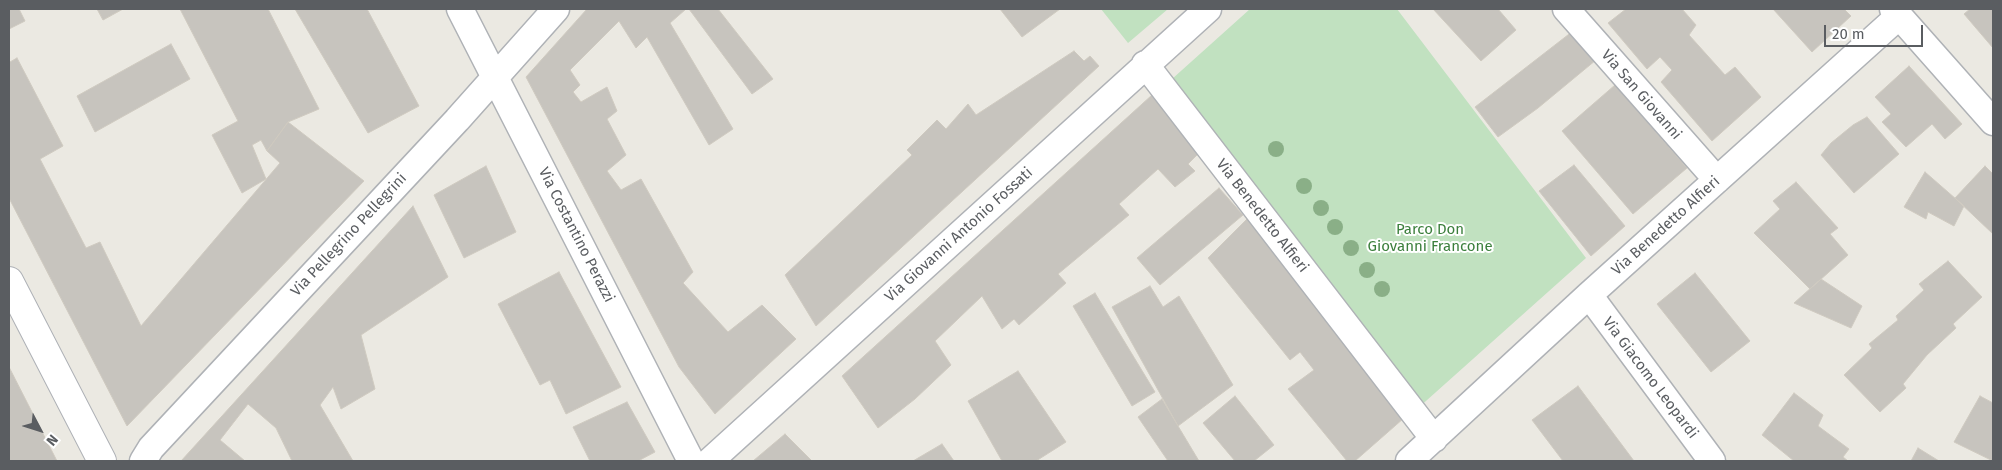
<!DOCTYPE html>
<style>
body{margin:0}
#map{position:relative;width:2002px;height:470px;overflow:hidden;background:#ebe9e2;font-family:"Fira Sans",sans-serif}
canvas{display:block}
.frame{position:absolute;inset:0;border:10px solid #5a5d61;pointer-events:none}
.north{position:absolute;left:15px;top:405px;width:50px;height:50px;-webkit-text-stroke:4px #fff;paint-order:stroke;rotate:130deg;font-size:14px;font-weight:700;line-height:20px;text-align:center;color:#5a5d61}
.north::after{content:'';display:block;margin:auto;width:18px;height:22px;background:#5a5d61;clip-path:polygon(50% 0,100% 100%,50% 72%,0 100%)}
.scale{position:absolute;left:1824px;top:25px;width:99px;height:22px;box-sizing:border-box;border:2px solid #5a5d61;border-top:0;padding-left:6px;font-size:15px;line-height:18px;white-space:nowrap;color:#5a5d61;-webkit-text-stroke:4px #fff;paint-order:stroke}
</style>
<div id="map">
<canvas width="2002" height="470"></canvas>
<div class="frame"></div>
<div class="north">N</div>
<div class="scale">20 m</div>
</div>
<script>
const c = document.querySelector('canvas').getContext('2d');
c.lineJoin = 'round';
function fill(path, color) { c.fillStyle = color; c.fill(path, 'evenodd'); }
const poly = rows => new Path2D(rows.map(r => 'M' + r).join(''));
function stroke(path, color, width, dash) { c.strokeStyle = color; c.lineWidth = width; c.lineCap = dash ? 'butt' : 'round'; c.setLineDash(dash || []); c.stroke(path); }
function drawText(font, color, halo, rows, align = 'center') {
  c.font = font + ' "Fira Sans",sans-serif'; c.lineWidth = 4; c.setLineDash([]); c.textBaseline = 'middle'; c.strokeStyle = halo; c.fillStyle = color; for (const [text, x, y, turn = 0] of rows) {
    c.save(); c.translate(x, y); c.rotate((+turn || 0) * Math.PI / 180); c.textAlign = isNaN(turn) ? turn : align; if (halo) c.strokeText(text, 0, 0); c.fillText(text, 0, 0); c.restore();
  }
}
fill(poly([
 [1101,9,1168,9,1128,43],
 [1250,9,1397,9,1586,258,1417,409,1172,79]
]), '#c1e1c0');
const building = poly([
 [9,9,19,9,25,21,9,29,9,9],
 [97,9,123,9,103,20,97,9],
 [180,9,268,9,319,109,288,122,267,151,261,140,252,145,266,179,242,193,212,135,238,121,180,9],
 [295,9,367,9,419,106,368,133,295,9],
 [587,9,686,9,670,23,733,129,709,145,647,37,636,48,619,21,570,70,580,85,573,92,581,102,607,87,617,111,607,119,626,155,607,171,621,190,641,179,693,272,683,283,728,332,762,305,796,339,715,414,679,367,526,77,587,9],
 [689,9,718,9,773,79,752,94,689,9],
 [1000,9,1060,9,1022,37,1000,9],
 [1433,9,1498,9,1516,30,1481,61,1433,9],
 [1626,9,1682,9,1696,25,1689,35,1725,75,1735,67,1761,97,1712,141,1661,82,1672,70,1660,57,1647,69,1608,23,1626,9],
 [1773,9,1844,9,1851,16,1812,52,1773,9],
 [1970,9,1993,9,1993,48,1964,14,1970,9],
 [1573,31,1596,60,1538,108,1498,137,1475,107,1573,31],
 [171,44,190,79,95,132,77,96,171,44],
 [1074,51,1084,61,1090,56,1099,66,816,326,785,275,912,155,907,150,937,120,946,129,968,104,976,115,1074,51],
 [17,58,63,146,40,159,86,248,100,242,141,326,280,163,267,151,288,122,364,181,127,426,9,198,9,60,10,62,17,58],
 [1909,66,1962,124,1945,139,1932,124,1906,147,1882,122,1891,114,1875,97,1909,66],
 [1615,85,1687,168,1633,214,1562,131,1615,85],
 [1152,95,1201,151,1188,164,1195,171,1175,187,1158,169,1119,204,1129,215,1058,274,1066,283,1019,325,1014,319,1002,329,982,296,935,341,951,365,915,399,878,428,842,376,1152,95],
 [1867,117,1899,154,1854,193,1821,155,1831,143,1853,125,1867,117],
 [1574,165,1625,226,1591,256,1539,191,1574,165],
 [486,166,516,232,464,258,434,195,486,166],
 [1985,166,1993,174,1993,234,1955,198,1985,166],
 [1925,172,1964,206,1954,226,1928,212,1926,219,1904,207,1925,172],
 [1796,182,1838,228,1830,234,1848,255,1810,289,1754,233,1780,209,1773,201,1796,182],
 [1219,188,1243,215,1160,285,1137,258,1219,188],
 [413,206,448,277,361,335,375,389,341,409,333,387,320,405,353,461,292,461,276,428,248,404,220,440,245,461,181,461,413,206],
 [1250,216,1404,418,1355,461,1347,461,1288,389,1314,370,1300,352,1290,360,1208,258,1250,216],
 [1948,261,1982,297,1953,324,1956,328,1927,355,1903,384,1906,388,1880,412,1844,375,1872,348,1869,344,1898,320,1896,316,1924,290,1919,284,1948,261],
 [559,272,621,387,566,414,550,380,540,385,498,304,559,272],
 [1695,273,1750,341,1711,372,1657,304,1695,273],
 [1821,279,1862,306,1851,328,1794,303,1821,279],
 [1150,286,1163,307,1179,296,1233,385,1178,426,1112,307,1150,286],
 [1095,293,1155,392,1132,406,1073,306,1095,293],
 [9,367,57,461,9,461,9,367],
 [1018,371,1066,442,1036,461,1002,461,968,401,1018,371],
 [1578,386,1634,461,1563,461,1532,420,1578,386],
 [1794,393,1823,415,1818,426,1849,449,1843,457,1848,461,1794,461,1762,435,1794,393],
 [1235,396,1274,445,1254,461,1235,461,1203,423,1235,396],
 [1980,396,1993,403,1993,461,1954,442,1980,396],
 [1162,399,1178,426,1199,461,1168,461,1138,417,1162,399],
 [627,402,655,452,638,461,590,461,573,427,627,402],
 [785,434,812,461,753,461,785,434],
 [942,444,954,461,913,461,942,444],
 [1918,448,1939,461,1911,461,1918,448]
]);
fill(building, '#c7c4be');
stroke(building, '#cfcac0', 1);
const minor = poly([
 [460,9,691,461],
 [1566,9,1717,180],
 [1893,9,1993,122],
 [1145,64,1434,439],
 [1589,295,1712,461],
 [143,461,151,448,457,120,556,9],
 [710,461,1208,9],
 [1409,461,1589,295,1899,16]
]);
const secondary = poly([
 [9,281,102,461]
]);
stroke(minor, '#afb2b6', 29);
stroke(secondary, '#aeb1b6', 30);
stroke(minor, '#fff', 26);
stroke(secondary, '#fff', 28);
c.fillStyle = '#8aaf87';
for (const [x, y] of [
 [1276,149],
 [1304,186],
 [1321,208],
 [1335,227],
 [1351,248],
 [1367,270],
 [1382,289]
]) { c.beginPath(); c.arc(x, y, 8, 0, 2 * Math.PI); c.fill(); }
drawText('15px', '#5a5d61', '#fff', [
 ["Via San Giovanni",1641,95,49],
 ["Via Benedetto Alfieri",1262,216,52],
 ["Via Benedetto Alfieri",1666,226,-42],
 ["Via Pellegrino Pellegrini",349,235,-47],
 ["Via Costantino Perazzi",576,235,63],
 ["Via Giovanni Antonio Fossati",959,235,-42],
 ["Via Giacomo Leopardi",1650,378,53]
]);
drawText('15px', '#3b7f3c', '#fff', [
 ["Parco Don",1430,230],
 ["Giovanni Francone",1430,247]
]);
</script>
